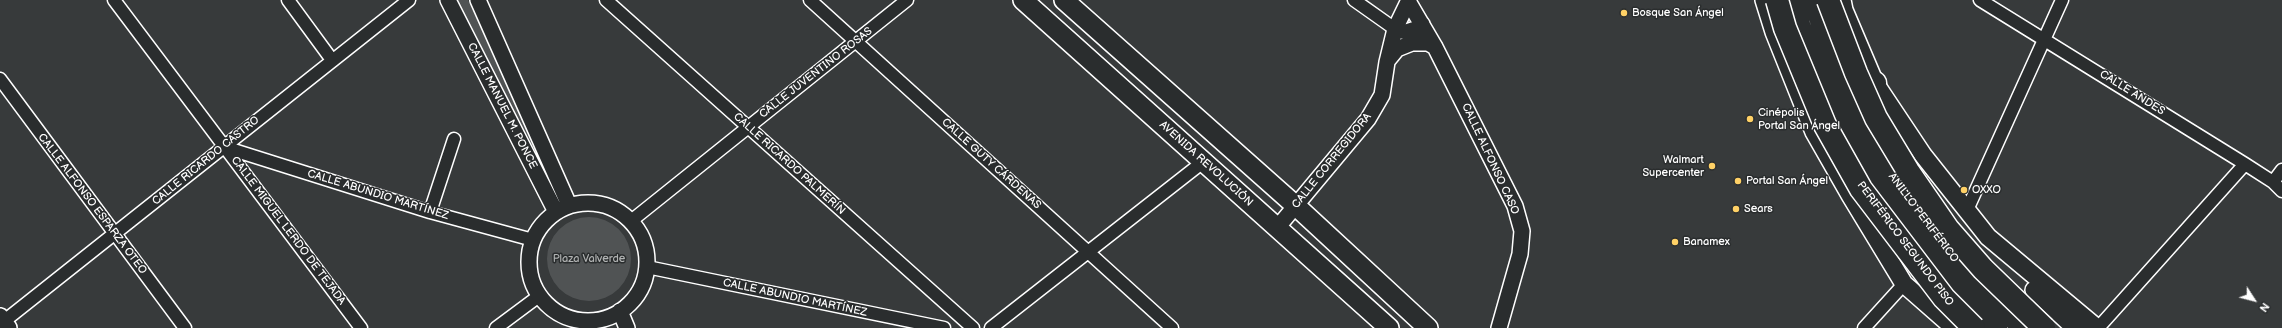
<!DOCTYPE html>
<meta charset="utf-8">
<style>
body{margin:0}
#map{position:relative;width:2282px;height:328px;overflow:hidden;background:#373a3b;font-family:"Balsamiq Sans",sans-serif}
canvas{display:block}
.north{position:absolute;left:2234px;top:280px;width:40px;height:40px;-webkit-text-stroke:3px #2a2d2e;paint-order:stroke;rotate:126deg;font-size:11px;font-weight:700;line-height:16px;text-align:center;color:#fff}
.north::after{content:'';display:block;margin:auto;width:14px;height:18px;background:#fff;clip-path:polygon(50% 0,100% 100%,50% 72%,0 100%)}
</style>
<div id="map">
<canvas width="2282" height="328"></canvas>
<div class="north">N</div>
</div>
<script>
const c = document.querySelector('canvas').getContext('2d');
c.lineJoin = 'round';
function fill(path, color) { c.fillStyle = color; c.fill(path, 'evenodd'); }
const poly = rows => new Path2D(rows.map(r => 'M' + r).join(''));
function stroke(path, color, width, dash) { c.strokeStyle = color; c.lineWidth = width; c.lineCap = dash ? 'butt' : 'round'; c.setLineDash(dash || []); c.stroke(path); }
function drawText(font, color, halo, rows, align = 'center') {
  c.font = font + ' "Balsamiq Sans",sans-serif'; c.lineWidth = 3; c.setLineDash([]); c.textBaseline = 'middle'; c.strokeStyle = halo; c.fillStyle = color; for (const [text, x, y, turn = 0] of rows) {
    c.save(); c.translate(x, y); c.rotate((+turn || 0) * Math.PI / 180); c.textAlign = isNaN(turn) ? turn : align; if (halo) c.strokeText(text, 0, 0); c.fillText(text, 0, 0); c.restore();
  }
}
fill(poly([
 [456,0,468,0,559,189,555,190],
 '547 259a42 42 0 1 1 84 0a42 42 0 1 1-84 0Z'
]), '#505354');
const minor = poly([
 [114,0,361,328],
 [288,0,332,60],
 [606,0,973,328],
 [810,0,1172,328],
 [1354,0,1395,29],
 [1980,0,2245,164,2273,182,2282,191],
 [0,79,185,328],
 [224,147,430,212,533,240],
 [2273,182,2282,170],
 [1967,210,2062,0],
 [430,212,454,139],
 [631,221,907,0],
 [647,267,944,328],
 [3,322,409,0],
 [496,328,539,296],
 [991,328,1203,162],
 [1864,328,1904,284],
 [2098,328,2245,164]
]);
const tertiary = poly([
 [448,0,556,212],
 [478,0,569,205],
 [1408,1,1435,47,1515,206,1522,231,1520,254,1499,328],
 [1395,29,1406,32,1418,28,1422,24],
 [1388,60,1397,49,1412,43,1428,43,1435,47],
 '529 262a59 59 0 1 1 118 0a59 59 0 1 1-118 0Z',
 [1277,228,1368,119,1382,95,1387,62,1395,29,1409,0],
 [620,311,627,328]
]);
const secondary = poly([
 [1764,0,1774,32,1814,132,1850,195,1904,284,1954,328],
 [1842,0,1844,10,1875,83,1923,155,1988,237,2097,328],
 [2034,290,2075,328],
 [0,317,8,328]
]);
const primary = poly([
 [1023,0,1389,328],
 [1064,0,1296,206,1428,328]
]);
const motorway = poly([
 [1792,0,1799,25,1839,120,1875,184,1956,289,1996,328],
 [1813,0,1858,115,1890,177,1947,252,1971,278,2024,328],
 [1870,116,1875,83]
]);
stroke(minor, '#fff', 15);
stroke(tertiary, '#fff', 18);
stroke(secondary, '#fff', 20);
stroke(primary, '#fff', 22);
stroke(motorway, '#fff', 25);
stroke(minor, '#2a2d2e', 12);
stroke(tertiary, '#2a2d2e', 15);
stroke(secondary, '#2a2d2e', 17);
stroke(primary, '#2a2d2e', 19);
stroke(motorway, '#2a2d2e', 22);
const motorwayBridge = poly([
 [1777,0,1785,28,1825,125,1861,189,1944,298,1974,328],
 [1828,0,1856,73,1876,118,1908,171,1948,229,1983,269,2044,328]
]);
stroke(motorwayBridge, '#fff', 25, []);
stroke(motorwayBridge, '#2a2d2e', 22);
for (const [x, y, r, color] of [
 [1624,13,4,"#ffd166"],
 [1750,119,4,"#ffd166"],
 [1712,166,4,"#ffd166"],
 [1738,181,4,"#ffd166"],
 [1964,190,4,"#ffd166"],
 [1736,209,4,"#ffd166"],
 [1675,242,4,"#ffd166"]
]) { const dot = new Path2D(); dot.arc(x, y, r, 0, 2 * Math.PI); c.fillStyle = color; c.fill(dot); stroke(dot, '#2a2d2e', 1.5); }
drawText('11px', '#fff', '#2a2d2e', [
 ["Bosque San Ángel",1632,13],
 ["Cinépolis",1758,113],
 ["Portal San Ángel",1758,126],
 ["Walmart",1704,160,"right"],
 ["Supercenter",1704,173,"right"],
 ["Portal San Ángel",1746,181],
 ["OXXO",1972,190],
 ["Sears",1744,209],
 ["Banamex",1683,242]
], 'left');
drawText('11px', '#fff', '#2a2d2e', [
 ["CALLE JUVENTINO ROSAS",816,73,-38],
 ["CALLE ANDES",2132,93,32],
 ["CALLE MANUEL M. PONCE",502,106,63],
 ["CALLE ALFONSO CASO",1490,159,65],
 ["CALLE RICARDO CASTRO",206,161,-39],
 ["CALLE CORREGIDORA",1332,161,-51],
 ["CALLE RICARDO PALMERÍN",789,164,42],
 ["CALLE GUTY CÁRDENAS",991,164,42],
 ["AVENIDA REVOLUCIÓN",1206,164,42],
 ["CALLE ABUNDIO MARTÍNEZ",378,195,17],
 ["CALLE ALFONSO ESPARZA OTEO",92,204,53],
 ["ANILLO PERIFÉRICO",1923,218,53],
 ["CALLE MIGUEL LERDO DE TEJADA",288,231,53],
 ["PERIFÉRICO SEGUNDO PISO",1905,244,53],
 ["CALLE ABUNDIO MARTÍNEZ",795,298,12]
]);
drawText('11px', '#b0b2b2', '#2a2d2e', [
 ["Plaza Valverde",589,259]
]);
</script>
